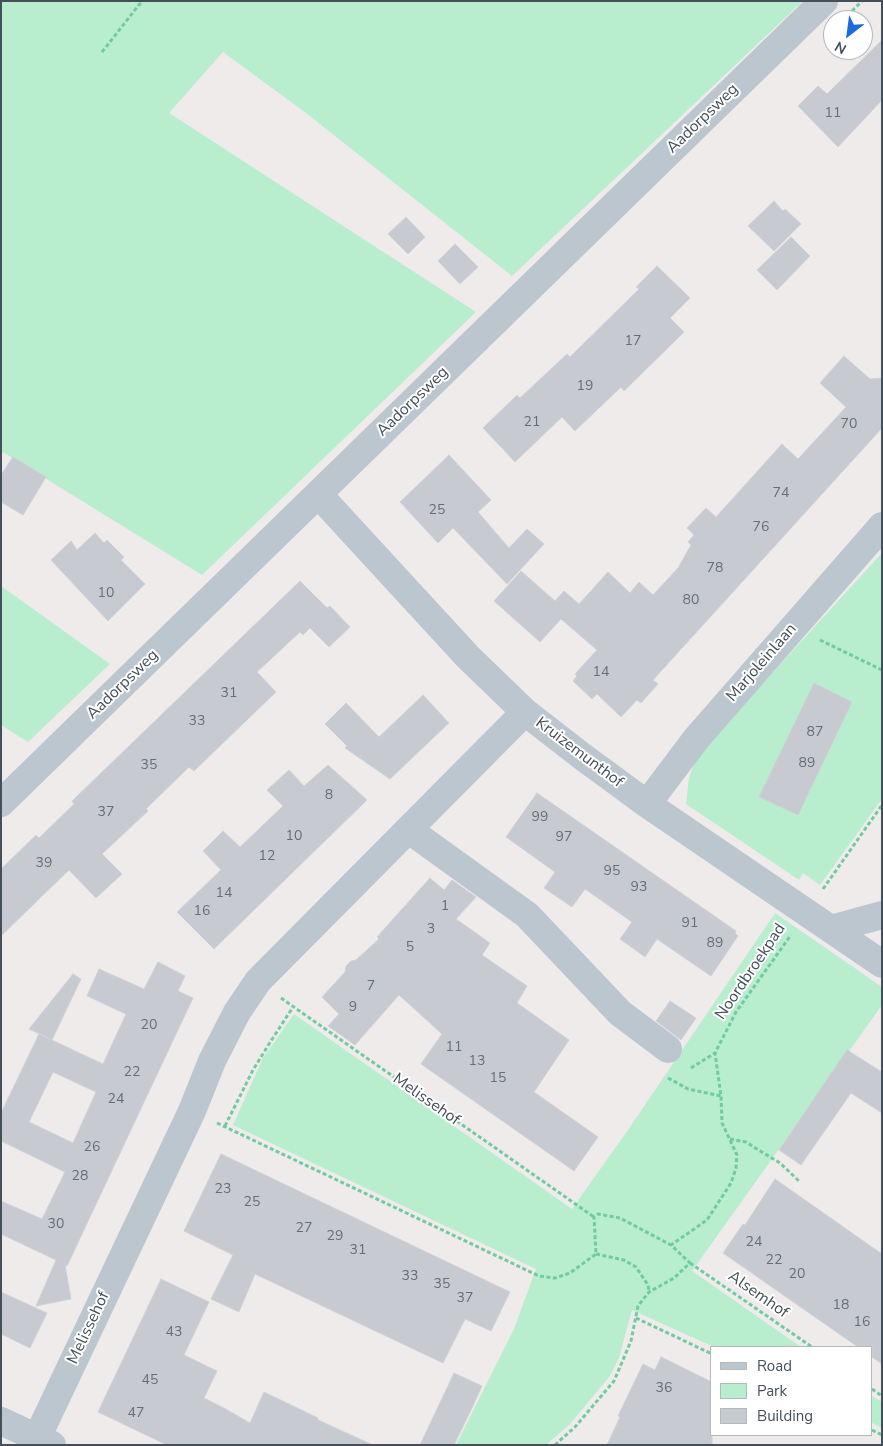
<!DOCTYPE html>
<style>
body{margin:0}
#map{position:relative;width:883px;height:1446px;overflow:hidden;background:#efebeb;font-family:"Nunito Sans",sans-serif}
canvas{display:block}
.frame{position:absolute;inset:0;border:2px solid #444f59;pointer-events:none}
.legend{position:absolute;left:710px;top:1346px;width:162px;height:90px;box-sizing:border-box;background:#fff;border:1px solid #b4b9bd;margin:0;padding:6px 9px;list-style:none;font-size:15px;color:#444f59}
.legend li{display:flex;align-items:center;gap:10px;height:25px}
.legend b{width:25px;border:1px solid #b4b9bd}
.north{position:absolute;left:823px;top:10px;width:50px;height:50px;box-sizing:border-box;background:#fff;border:1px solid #b4b9bd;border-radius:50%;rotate:210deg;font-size:14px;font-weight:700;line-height:20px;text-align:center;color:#444f59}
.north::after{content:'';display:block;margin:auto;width:18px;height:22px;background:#1a6cda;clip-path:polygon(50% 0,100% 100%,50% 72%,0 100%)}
</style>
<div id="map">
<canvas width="883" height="1446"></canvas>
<div class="frame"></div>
<ul class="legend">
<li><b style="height:6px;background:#bcc6ce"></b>Road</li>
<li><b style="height:14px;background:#b8edce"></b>Park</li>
<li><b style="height:14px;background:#c8cad1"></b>Building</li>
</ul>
<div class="north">N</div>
</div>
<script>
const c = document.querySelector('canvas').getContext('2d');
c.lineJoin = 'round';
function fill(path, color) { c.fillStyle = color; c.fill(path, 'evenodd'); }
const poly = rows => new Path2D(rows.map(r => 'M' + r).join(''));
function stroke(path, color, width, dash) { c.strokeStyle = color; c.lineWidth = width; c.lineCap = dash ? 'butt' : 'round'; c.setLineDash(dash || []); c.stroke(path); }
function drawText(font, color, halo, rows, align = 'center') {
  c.font = font + ' "Nunito Sans",sans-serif'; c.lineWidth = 4; c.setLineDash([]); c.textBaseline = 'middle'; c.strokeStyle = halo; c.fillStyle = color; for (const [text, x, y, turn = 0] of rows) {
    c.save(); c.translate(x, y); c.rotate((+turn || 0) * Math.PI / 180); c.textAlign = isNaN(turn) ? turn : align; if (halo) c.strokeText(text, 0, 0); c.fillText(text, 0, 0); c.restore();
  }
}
fill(poly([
 [1,1,803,1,512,276,306,113,223,52,169,113,476,312,202,575,1,451],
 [882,553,882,799,820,885,803,873,799,880,686,804,689,778,695,761,720,730],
 [1,586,110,664,28,742,1,725],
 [775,913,882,987,882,1005,692,1271,801,1347,714,1347,632,1310,619,1358,610,1376,570,1424,546,1445,456,1445,514,1329,536,1269,233,1125,263,1058,294,1014,572,1209,630,1127],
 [872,1396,882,1402,882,1428,872,1423]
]), '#b8edce');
const building = poly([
 [882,40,882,100,838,147,798,106,818,86,827,94,882,40],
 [774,201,783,211,785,209,801,224,774,251,748,226,774,201],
 [406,217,425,237,408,254,388,234,406,217],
 [791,237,810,256,777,290,757,270,791,237],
 [455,244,478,267,460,284,438,261,455,244],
 [657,266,690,298,670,318,684,332,624,391,621,387,575,431,562,417,515,462,483,428,517,395,520,398,567,354,570,357,639,289,636,287,657,266],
 [844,356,870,379,882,378,882,428,653,680,658,684,641,703,637,700,621,717,597,694,592,699,573,681,577,676,575,674,597,650,561,619,540,642,494,601,521,571,555,601,564,591,579,604,608,572,630,593,639,582,653,595,678,568,691,545,688,542,694,535,687,528,706,508,716,517,782,444,798,459,846,407,820,383,844,356],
 [449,455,491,500,478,512,509,548,527,529,544,544,507,584,453,528,438,543,400,502,449,455],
 [13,457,46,477,23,515,1,502,1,475,13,457],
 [95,533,104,543,107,540,124,557,121,560,145,584,108,621,51,560,71,541,77,550,95,533],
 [300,581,327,608,330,606,350,627,329,647,310,628,303,635,300,632,257,672,276,692,194,771,189,767,146,809,148,811,102,854,122,874,96,898,69,870,1,936,1,869,36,835,39,838,74,804,72,801,300,581],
 [814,683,852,702,798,815,759,797,814,683],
 [423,695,449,723,390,779,345,748,347,746,325,724,346,703,379,737,423,695],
 [328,765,367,800,214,949,177,912,221,870,203,851,223,831,240,847,283,806,267,790,289,770,304,786,328,765],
 [537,793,736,931,735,933,738,936,711,976,657,939,645,957,620,939,632,922,585,889,572,907,544,888,555,872,506,837,537,793],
 [430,878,444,890,452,880,476,897,456,919,490,943,482,955,527,986,517,1003,569,1040,534,1092,598,1137,574,1171,421,1064,442,1034,399,995,355,1045,328,1026,339,1014,322,997,345,972,346,966,351,961,356,960,379,939,377,937,430,878],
 [158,962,185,976,178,991,193,998,67,1266,65,1265,71,1299,36,1306,56,1260,1,1234,1,1201,42,1219,65,1172,1,1141,1,1113,39,1034,103,1064,126,1014,87,996,99,969,144,989,158,962],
 [53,1072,96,1092,73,1143,29,1122,53,1072],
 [73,974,81,979,52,1040,29,1029,73,974],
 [670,1001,696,1018,681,1040,656,1021,670,1001],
 [847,1050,882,1072,882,1113,851,1093,801,1165,779,1150,847,1050],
 [221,1154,510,1292,491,1331,465,1319,443,1363,255,1274,239,1312,211,1299,233,1255,184,1231,221,1154],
 [775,1179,882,1254,882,1364,872,1357,872,1347,858,1347,723,1253,743,1224,745,1225,775,1179],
 [161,1279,209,1302,184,1355,217,1371,204,1398,224,1408,250,1423,264,1392,318,1418,318,1420,373,1445,167,1445,98,1412,161,1279],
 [1,1292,47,1313,30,1348,1,1334,1,1292],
 [661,1357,712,1382,712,1445,607,1445,620,1417,618,1416,643,1364,655,1370,661,1357],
 [454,1373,482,1386,472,1408,454,1445,420,1445,454,1373]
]);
fill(building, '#c8cad1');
stroke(building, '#cfd2d7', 1);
stroke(poly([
 [852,11,862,1],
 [102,52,142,1],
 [820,640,882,670],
 [823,889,882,805],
 [281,998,594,1217],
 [691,1068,715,1053],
 [668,1078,688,1089,721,1096],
 [217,1123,539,1276,555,1278,570,1273,596,1254,594,1217,598,1214,620,1218,671,1245],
 [225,1126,253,1070,269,1044,293,1007],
 [730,1139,746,1142,757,1149,780,1163,800,1182],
 [596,1254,624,1260,636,1267,648,1285,649,1292],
 [690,1263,812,1347],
 [636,1318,712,1354],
 [872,1389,882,1396],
 [872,1430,882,1435],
 [555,1445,575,1427,614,1381,631,1341,638,1306,649,1292,674,1278,690,1263,671,1245,707,1220,731,1183,736,1168,737,1155,722,1123,721,1096,715,1053,736,1012,791,935]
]), '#71cba0', 3, [4, 2.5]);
stroke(poly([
 [318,494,468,657,525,712,583,757,647,804,882,964],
 [1,803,824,1],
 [647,804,696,739,882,526],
 [409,830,527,915,620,1013,668,1049],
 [831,929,882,915],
 [1,1421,52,1445],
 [37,1438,192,1111,212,1061,237,1012,258,981,525,712]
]), '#bcc6ce', 28);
drawText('14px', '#656e77', null, [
 ["11",833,114],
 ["17",633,342],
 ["19",585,387],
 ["21",532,423],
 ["70",849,425],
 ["74",781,494],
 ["25",437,511],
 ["76",761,528],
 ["78",715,569],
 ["10",106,594],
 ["80",691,601],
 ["14",601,673],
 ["31",229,694],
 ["33",197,722],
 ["87",815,733],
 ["89",807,764],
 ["35",149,766],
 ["8",329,796],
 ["37",106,813],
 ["99",540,818],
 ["10",294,837],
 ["97",564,838],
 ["12",267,857],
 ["39",44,864],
 ["95",612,872],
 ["93",639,888],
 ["14",224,894],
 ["1",445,907],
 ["16",202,912],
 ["91",690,924],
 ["3",431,930],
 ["89",715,944],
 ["5",410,948],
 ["7",371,987],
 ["9",353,1008],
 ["20",149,1026],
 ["11",454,1048],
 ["13",477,1062],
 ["22",132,1073],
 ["15",498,1079],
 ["24",116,1100],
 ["26",92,1148],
 ["28",80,1177],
 ["23",223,1190],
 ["25",252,1203],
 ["30",56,1225],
 ["27",304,1229],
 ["29",335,1237],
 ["24",754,1243],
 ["31",358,1251],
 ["22",774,1261],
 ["20",797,1275],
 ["33",410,1277],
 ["35",442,1285],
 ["37",465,1299],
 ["18",841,1306],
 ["16",862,1323],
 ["43",174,1333],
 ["45",150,1381],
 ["36",664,1389],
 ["47",136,1414]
]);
drawText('16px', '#444f59', '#fff', [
 ["Aadorpsweg",703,119,-44],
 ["Aadorpsweg",413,402,-44],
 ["Marjoleinlaan",762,663,-49],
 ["Aadorpsweg",123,685,-44],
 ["Kruizemunthof",579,753,37],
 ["Noordbroekpad",751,972,-56],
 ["Melissehof",426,1100,35],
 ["Alsemhof",758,1295,35],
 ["Melissehof",89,1328,-65]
]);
</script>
